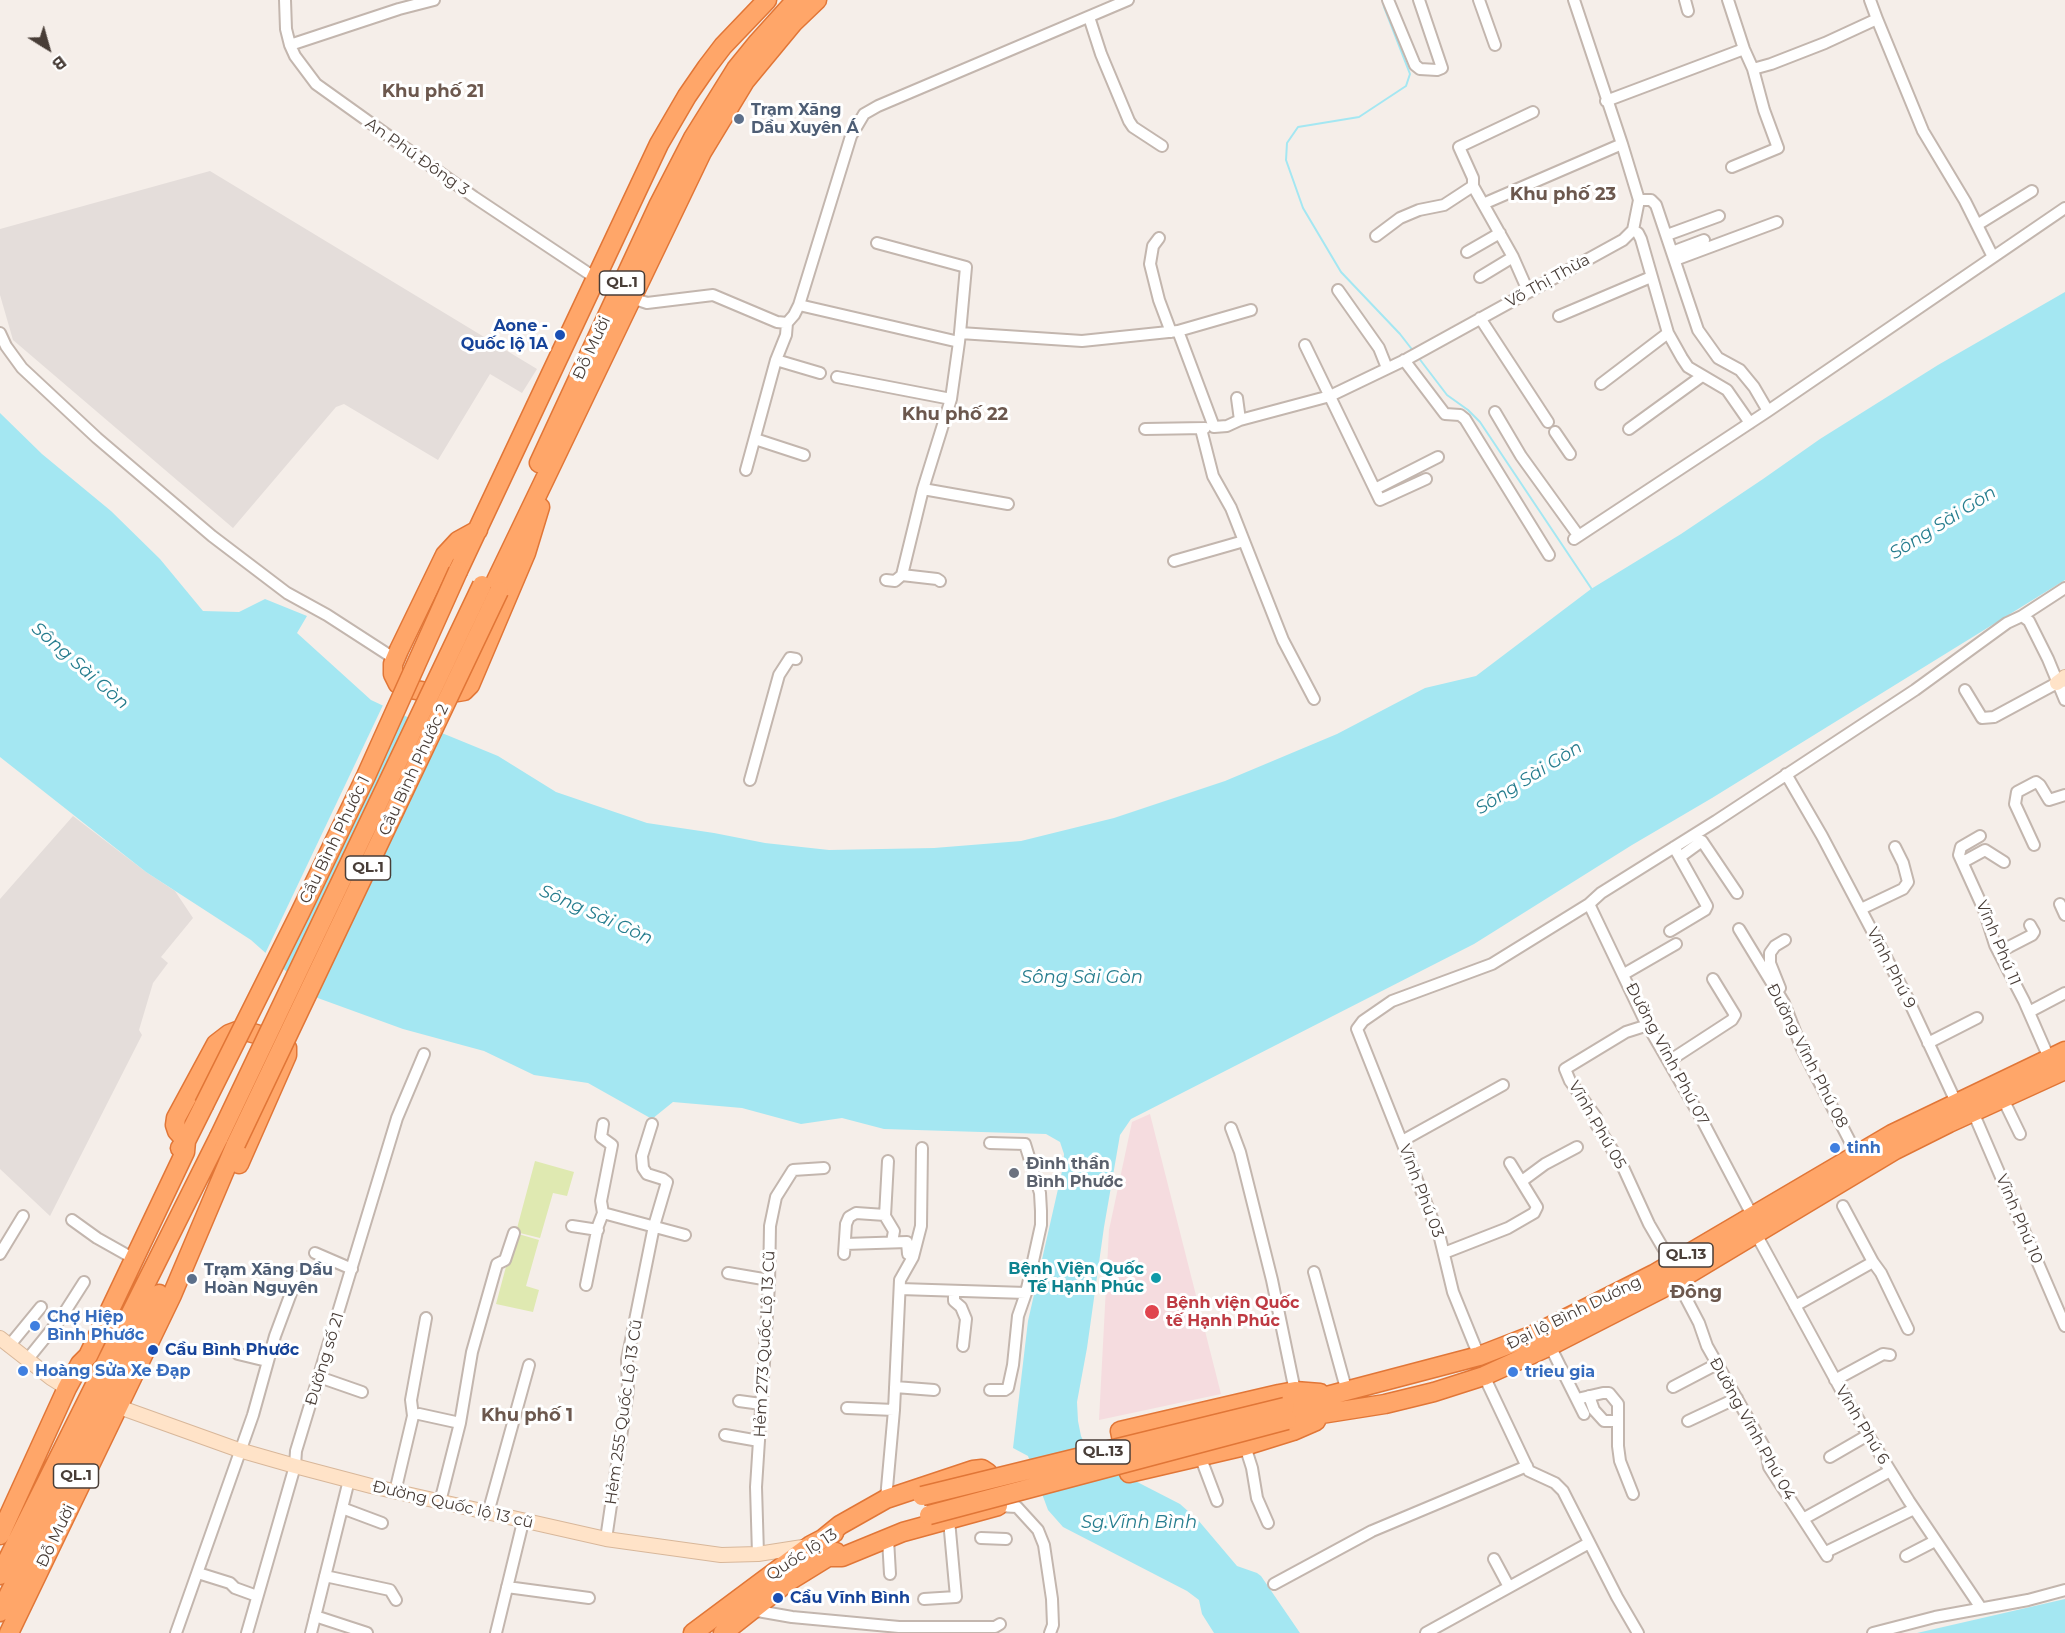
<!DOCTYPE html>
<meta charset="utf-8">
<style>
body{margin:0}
#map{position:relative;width:2065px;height:1633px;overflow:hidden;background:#f5eee9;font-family:Montserrat,sans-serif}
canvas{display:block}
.north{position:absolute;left:18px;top:18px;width:60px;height:60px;-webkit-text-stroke:4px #fff;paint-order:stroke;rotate:143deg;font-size:16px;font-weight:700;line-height:24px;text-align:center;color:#483d37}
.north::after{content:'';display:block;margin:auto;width:21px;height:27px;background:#483d37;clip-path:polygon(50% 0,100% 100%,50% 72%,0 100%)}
</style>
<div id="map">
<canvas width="2065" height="1633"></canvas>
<div class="north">B</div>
</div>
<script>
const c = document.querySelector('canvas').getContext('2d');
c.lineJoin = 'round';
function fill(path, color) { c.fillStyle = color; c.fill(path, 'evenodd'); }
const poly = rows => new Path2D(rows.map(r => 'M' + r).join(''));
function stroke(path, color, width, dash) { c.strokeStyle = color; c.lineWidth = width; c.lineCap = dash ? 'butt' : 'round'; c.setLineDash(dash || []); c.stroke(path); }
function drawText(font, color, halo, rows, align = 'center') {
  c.font = font + ' Montserrat,sans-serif'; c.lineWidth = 6; c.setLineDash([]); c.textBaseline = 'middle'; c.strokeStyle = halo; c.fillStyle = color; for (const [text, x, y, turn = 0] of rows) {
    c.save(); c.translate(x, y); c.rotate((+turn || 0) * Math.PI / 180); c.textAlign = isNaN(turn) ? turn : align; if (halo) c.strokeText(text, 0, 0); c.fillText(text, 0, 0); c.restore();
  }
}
fill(poly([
 [210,171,537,369,522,393,490,374,438,460,344,404,336,407,233,528,13,340,0,295,0,229],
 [73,816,146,872,175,891,193,918,161,957,168,963,153,983,139,1030,142,1035,50,1216,0,1169,0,899]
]), '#e4ddda');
fill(poly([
 [1150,1114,1221,1394,1099,1420,1109,1230,1132,1122]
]), '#f5dcdf');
fill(poly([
 [535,1161,574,1172,567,1196,553,1193,540,1238,516,1232],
 [515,1233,539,1240,526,1286,539,1290,533,1312,496,1304]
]), '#dfe9b1');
fill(poly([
 [2065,292,2065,580,1712,798,1632,845,1474,944,1131,1119,1120,1135,1104,1227,1087,1348,1077,1402,1078,1421,1081,1436,1087,1449,1110,1468,1180,1504,1198,1520,1237,1566,1257,1573,1261,1576,1300,1633,1214,1633,1202,1614,1199,1600,1187,1591,1063,1527,1048,1510,1028,1456,1013,1448,1028,1321,1063,1167,1064,1154,1060,1142,1046,1134,884,1129,842,1118,801,1124,742,1108,673,1102,652,1119,588,1083,534,1075,484,1051,403,1029,315,997,251,940,146,872,0,757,0,413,42,454,111,511,160,559,203,611,239,612,265,599,307,616,297,633,371,700,437,731,498,756,556,792,647,823,714,833,765,843,829,850,934,848,1021,841,1114,818,1225,781,1337,734,1425,688,1476,676,1591,589,1681,534,1763,479,1820,439,1938,365],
 [2065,1599,2065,1633,1917,1633]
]), '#a4e7f2');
fill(poly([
 [384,703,396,708,274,964,264,956]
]), '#f5eee9');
stroke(poly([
 [1383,0,1384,7,1410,74,1406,86,1359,117,1298,127,1287,143,1286,160,1303,208,1341,272,1400,334,1414,352],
 [1418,357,1447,395,1468,410,1480,422,1593,591]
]), '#a4e7f2', 2);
const street = poly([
 [285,0,286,29,290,45,295,56,316,84,474,197,597,279],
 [1388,0,1415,65,1420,69,1437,70,1442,68,1419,0],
 [1479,0,1495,45],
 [1685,0,1688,11],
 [1728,0,1744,49,1753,69,1771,64,1825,43,1877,19,1923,131,1965,201,1993,257],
 [1870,0,1877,19],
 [1089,17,1101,54,1129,121,1133,127,1162,146],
 [290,45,399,9,434,0],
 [1606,101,1744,49],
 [1732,167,1778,148,1764,110,1753,69],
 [1473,186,1473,178,1459,147,1533,112],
 [1639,200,1651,200,1656,205,1698,330,1718,358,1740,370,1754,387,1768,411],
 [1483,204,1622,144],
 [1977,225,2032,191],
 [1633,230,1638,233,1641,239,1668,333,1682,358,1688,367,1727,390,1750,423],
 [1667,235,1719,216],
 [1376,236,1400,218,1419,210,1444,205,1473,186,1513,257,1528,291],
 [1159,238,1153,246,1150,264,1159,300,1171,332],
 [877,243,966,267,960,333],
 [1467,252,1500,233],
 [1672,252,1704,240],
 [1675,260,1777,222],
 [1480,277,1513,257],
 [1338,290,1379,348,1387,368],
 [632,298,647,303,713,295,777,322,787,323],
 [799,305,959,342,960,333,1082,341,1178,331,1214,427,1227,426,1240,420,1330,396,1407,359,1623,240,1633,230,1639,200,1622,144,1574,0],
 [1559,316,1651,277],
 [1480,318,1548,422],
 [1178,331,1251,310],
 [0,333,6,346,22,368,97,438,212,536,287,593,327,615,395,659],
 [1305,345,1380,500,1426,479],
 [776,360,820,373],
 [1404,360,1445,414,1460,415,1465,419,1549,555],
 [837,377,951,399],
 [1601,384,1668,333],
 [1237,398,1240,420],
 [1495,412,1521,456,1578,535],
 [1145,429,1205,428],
 [1629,429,1702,376],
 [1555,432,1570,454],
 [755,439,804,455],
 [746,470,776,360,786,335,787,323,794,315,799,305,851,136,864,114,878,106,1128,0],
 [923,489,1008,504],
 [1375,489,1438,457],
 [1574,539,1768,411,2065,208],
 [1244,541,1283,640,1314,699],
 [1174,561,1244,541,1231,508,1213,476,1201,429],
 [886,580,895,581,902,575],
 [940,581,937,579,902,575,923,489,951,399,959,342],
 [2022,616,2065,588],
 [1965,690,1982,718,1994,717,2057,683],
 [1786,774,1822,836,1907,997,1956,1102],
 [750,780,779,675,790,658,796,659],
 [1980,836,1961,847,1959,855,1984,910,1995,945,2024,1001,2049,1058],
 [2034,845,2015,804,2017,792,2036,782,2040,785,2049,800,2065,795],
 [1680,857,1702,841,1737,893],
 [1963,862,1985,850,2004,862],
 [1589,904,1601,893,1716,821,1915,690,2007,623,2022,616,2029,621,2048,659,2065,700],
 [2060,904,2065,915],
 [1861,909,1903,889,1908,882,1903,863,1895,847],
 [1739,929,1784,1003,1802,1049,1856,1153],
 [1670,931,1705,910,1707,906,1674,847],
 [1999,952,2032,935,2034,932,2030,925],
 [1624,974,1676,944],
 [1780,988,1770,963,1770,953,1775,946,1785,940],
 [2029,1012,2065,993],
 [1648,1025,1626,1032,1565,1069,1570,1081,1596,1117,1596,1124,1622,1165,1649,1224,1663,1248,1678,1260],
 [1928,1043,1977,1018],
 [1669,1061,1732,1020,1735,1015,1713,979],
 [2003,1099,2020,1134],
 [1973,1112,2065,1326],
 [1231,1128,1240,1152,1272,1280,1295,1391],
 [1402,1141,1503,1085],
 [888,1161,885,1216,894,1231,892,1242],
 [1522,1181,1545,1164,1577,1147],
 [1843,1206,1873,1262],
 [603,1213,685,1235],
 [72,1220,97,1238,129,1256],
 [572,1226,598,1230],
 [1756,1234,1847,1401,1909,1501,1981,1608],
 [845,1244,907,1242,908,1254,913,1257],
 [315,1253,352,1269],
 [1444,1253,1508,1228,1534,1213,1537,1207,1510,1163],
 [0,1254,23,1216],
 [844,1254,846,1224,849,1217,856,1213,885,1215],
 [1314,1272,1347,1392],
 [728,1273,769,1280],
 [1677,1281,1699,1323,1707,1346,1766,1450,1769,1467,1803,1519,1890,1471],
 [586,1285,598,1226,603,1213,601,1201,612,1145,601,1137,603,1124],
 [900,1289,1026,1293],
 [954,1291,954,1301,961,1307,966,1319,963,1346],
 [1795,1306,1873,1262,1881,1273,1908,1329],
 [9,1346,41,1307],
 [1550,1346,1584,1414],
 [238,1354,267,1361],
 [1479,1356,1453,1292,1440,1238,1357,1029,1363,1021,1392,1001,1492,964,1589,904,1644,1019,1701,1118,1752,1215],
 [27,1360,61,1318,84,1282],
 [1484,1376,1529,1471,1555,1483,1563,1491,1617,1597,1638,1633],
 [319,1377,362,1392],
 [1835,1380,1883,1354,1890,1355],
 [895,1387,934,1390],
 [1673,1387,1717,1364],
 [990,1390,1005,1390,1008,1388,1013,1365,1018,1316,1026,1293,1041,1225,1041,1211,1040,1193,1025,1144,990,1143],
 [1589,1396,1594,1410,1604,1421,1618,1421],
 [1577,1399,1603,1393,1609,1393,1618,1404,1618,1446,1620,1461,1633,1494],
 [739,1401,761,1404],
 [847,1408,894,1410],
 [419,1414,460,1423],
 [1688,1421,1737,1398],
 [725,1435,759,1441],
 [1245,1446,1252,1468,1257,1498,1268,1523],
 [1200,1456,1217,1501],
 [1830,1457,1868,1435],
 [395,1492,413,1416,411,1400,426,1318],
 [886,1499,894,1410,900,1280,913,1257,921,1226,922,1148],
 [440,1502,460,1423,472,1352,497,1264,505,1260,514,1233],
 [998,1506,1017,1507,1038,1530,1044,1545,1052,1599,1053,1625,1050,1633],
 [342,1508,382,1523],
 [488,1513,529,1365],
 [1803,1519,1827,1556],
 [981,1538,1006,1539],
 [606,1539,628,1390,627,1360,654,1226,667,1182,663,1179,647,1174,643,1168,642,1156,652,1124],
 [888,1539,890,1574],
 [1828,1551,1914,1509],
 [758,1554,756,1487,769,1285,770,1226,776,1197,793,1170,824,1168],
 [1906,1556,1935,1541],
 [1494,1559,1509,1587],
 [198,1573,230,1583,235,1588,257,1596],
 [325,1576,390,1590,396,1600],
 [1274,1584,1372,1531,1527,1466],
 [507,1587,589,1598],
 [924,1599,956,1597,949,1520],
 [752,1610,792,1617,899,1627,995,1627,1000,1624],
 [315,1616,367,1633],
 [176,1633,253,1415,275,1336,297,1277],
 [247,1633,295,1466,296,1451,397,1118,424,1054],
 [311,1633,349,1480],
 [496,1633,523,1522],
 [1426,1633,1589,1543],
 [1873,1633,1935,1617,2028,1600,2065,1590]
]);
const secondary = poly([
 [2057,683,2065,677],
 [0,1338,51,1378,67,1388],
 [119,1407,239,1450,295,1466,371,1486,606,1539,721,1555,758,1554,809,1546]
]);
const highway = poly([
 [539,463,659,204,693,138,736,69,758,42,796,0],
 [478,530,458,541,445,555,399,650,393,664,393,674,398,684,405,688,427,692,458,692,464,691,470,685,526,553,540,507],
 [458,571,659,144,687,96,707,67,723,46,767,0],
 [492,589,702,152,745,81,793,23,817,0],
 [186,1141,177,1131,175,1125,176,1118,216,1044,229,1034,237,1031,249,1032,277,1040,287,1048,287,1055,239,1164],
 [180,1148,186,1141,204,1105],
 [1285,1407,1479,1356,1533,1335,1654,1274,1892,1134,2065,1051],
 [1290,1419,1385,1404,1434,1392,1484,1376,1550,1346,1677,1281,1895,1150,1949,1123,2065,1070],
 [1316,1421,1293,1431,1245,1446,1129,1473,1120,1431,1279,1394,1295,1391,1320,1393],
 [0,1535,67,1388,80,1364,88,1356,185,1152,186,1141],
 [824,1538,840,1525,886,1499,973,1470,982,1469,988,1473,994,1484,998,1506,903,1532,842,1557,826,1557],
 [0,1575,219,1137],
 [0,1612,159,1294],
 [9,1633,172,1295,236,1144],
 [693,1633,811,1545,834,1533],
 [723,1633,789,1581,836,1552]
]);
stroke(street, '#c3b6ae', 14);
stroke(secondary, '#d8b79a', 16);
stroke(highway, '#e17637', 21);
stroke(street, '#fff', 10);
stroke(secondary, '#ffe3c8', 14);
stroke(highway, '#ffa669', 18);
const highwayBridge = poly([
 [204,1105,300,913,366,776,458,571],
 [219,1137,482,585],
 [236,1144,499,591],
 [922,1496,1285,1407],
 [929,1515,1287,1420]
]);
stroke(highwayBridge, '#e17637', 21, []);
stroke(highwayBridge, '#ffa669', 18);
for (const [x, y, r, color] of [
 [739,119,6,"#5c6f8a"],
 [560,335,6,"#1a4fb4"],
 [1835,1148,6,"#3f7fe0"],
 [1014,1173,6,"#6b7280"],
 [1156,1278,6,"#0f9aa8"],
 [192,1279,6,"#5c6f8a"],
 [1152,1312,8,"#e0444e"],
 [35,1326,6,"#3f7fe0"],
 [153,1350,6,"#1a4fb4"],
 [23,1371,6,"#3f7fe0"],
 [1513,1372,6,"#3f7fe0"],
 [778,1598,6,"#1a4fb4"]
]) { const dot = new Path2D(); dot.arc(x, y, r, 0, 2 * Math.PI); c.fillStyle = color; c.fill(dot); stroke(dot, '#fff', 2); }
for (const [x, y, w] of [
 [622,283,45],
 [368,868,45],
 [1686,1255,54],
 [1103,1452,54],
 [76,1476,45]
]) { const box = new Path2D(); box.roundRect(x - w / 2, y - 12, w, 24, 4.5); c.fillStyle = '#fff'; c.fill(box); stroke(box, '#483d37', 1.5); }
drawText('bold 15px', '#483d37', null, [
 ["QL.1",622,283],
 ["QL.1",368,868],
 ["QL.13",1686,1255],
 ["QL.13",1103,1452],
 ["QL.1",76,1476]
]);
drawText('bold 16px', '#4e5e75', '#fff', [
 ["Trạm Xăng",751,110],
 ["Dầu Xuyên Á",751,128],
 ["Trạm Xăng Dầu",204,1270],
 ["Hoàn Nguyên",204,1288]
], 'left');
drawText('16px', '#483d37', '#fff', [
 ["An Phú Đông 3",417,157,35],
 ["Võ Thị Thừa",1548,281,-29],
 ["Đỗ Mười",592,348,-65],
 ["Cầu Bình Phước 2",414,770,-65],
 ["Cầu Bình Phước 1",335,840,-64],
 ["Vĩnh Phú 11",1998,943,67],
 ["Vĩnh Phú 9",1891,968,63],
 ["Đường Vĩnh Phú 07",1667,1054,62],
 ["Đường Vĩnh Phú 08",1807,1056,63],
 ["Vĩnh Phú 05",1597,1125,60],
 ["Vĩnh Phú 03",1421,1191,69],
 ["Vĩnh Phú 10",2019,1219,67],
 ["Đại lộ Bình Dương",1574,1313,-26],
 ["Hẻm 273 Quốc Lộ 13 Cũ",765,1344,-87],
 ["Đường số 21",325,1359,-73],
 ["Hẻm 255 Quốc Lộ 13 Cũ",624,1412,-82],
 ["Vĩnh Phú 6",1862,1425,59],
 ["Đường Vĩnh Phú 04",1752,1429,61],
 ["Đường Quốc lộ 13 cũ",453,1505,13],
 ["Đỗ Mười",56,1536,-64],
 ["Quốc lộ 13",802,1555,-33]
]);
drawText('bold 16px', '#164399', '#fff', [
 ["Aone -",548,326,"right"],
 ["Quốc lộ 1A",548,344,"right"],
 ["Cầu Bình Phước",165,1350],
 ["Cầu Vĩnh Bình",790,1598]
], 'left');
drawText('bold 16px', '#366cbe', '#fff', [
 ["tinh",1847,1148],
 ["Chợ Hiệp",47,1317],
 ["Bình Phước",47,1335],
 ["Hoàng Sửa Xe Đạp",35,1371],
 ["trieu gia",1525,1372]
], 'left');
drawText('bold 16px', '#5b616d', '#fff', [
 ["Đình thần",1026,1164],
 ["Bình Phước",1026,1182]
], 'left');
drawText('bold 16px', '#0d838f', '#fff', [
 ["Bệnh Viện Quốc",1144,1269],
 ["Tế Hạnh Phúc",1144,1287]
], 'right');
drawText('bold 16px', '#be3a42', '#fff', [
 ["Bệnh viện Quốc",1166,1303],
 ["tế Hạnh Phúc",1166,1321]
], 'left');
drawText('bold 18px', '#6c584e', '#fff', [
 ["Khu phố 21",433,92],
 ["Khu phố 23",1563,195],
 ["Khu phố 22",955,415],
 ["Đông",1696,1293],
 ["Khu phố 1",527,1416]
]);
drawText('italic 18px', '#267d8e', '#fff', [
 ["Sông Sài Gòn",1943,523,-32],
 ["Sông Sài Gòn",80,666,41],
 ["Sông Sài Gòn",1529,778,-32],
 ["Sông Sài Gòn",596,915,24],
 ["Sông Sài Gòn",1082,978],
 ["Sg.Vĩnh Bình",1139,1523]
]);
</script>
